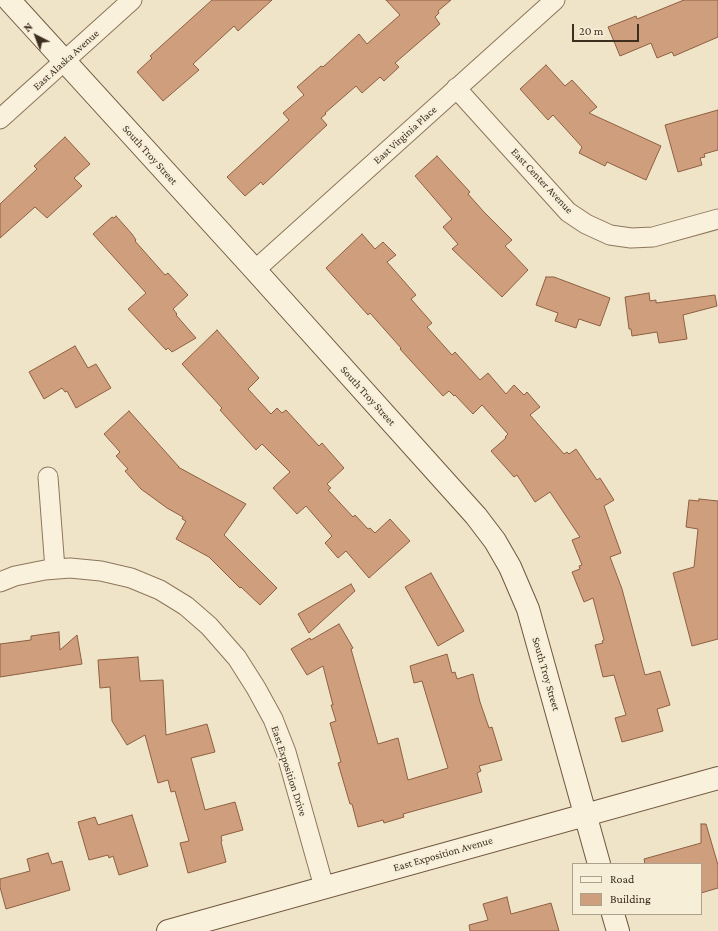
<!DOCTYPE html>
<style>
body{margin:0}
#map{position:relative;width:718px;height:931px;overflow:hidden;background:#f0e4c8;font-family:"Crimson Pro",serif}
canvas{display:block}
.legend{position:absolute;left:572px;top:863px;width:130px;height:52px;box-sizing:border-box;background:#f7eed8;border:1px solid #ada18e;margin:0;padding:5px 7px;list-style:none;font-size:12px;color:#3d2e20}
.legend li{display:flex;align-items:center;gap:8px;height:20px}
.legend b{width:20px;border:1px solid #ada18e}
.north{position:absolute;left:16px;top:16px;width:40px;height:40px;-webkit-text-stroke:3px #f7eed8;paint-order:stroke;rotate:318deg;font-size:11px;font-weight:700;line-height:16px;text-align:center;color:#3d2e20}
.north::after{content:'';display:block;margin:auto;width:14px;height:18px;background:#3d2e20;clip-path:polygon(50% 0,100% 100%,50% 72%,0 100%)}
.scale{position:absolute;left:572px;top:24px;width:67px;height:18px;box-sizing:border-box;border:2px solid #3d2e20;border-top:0;padding-left:5px;font-size:12px;line-height:14px;white-space:nowrap;color:#3d2e20;-webkit-text-stroke:3px #f7eed8;paint-order:stroke}
</style>
<div id="map">
<canvas width="718" height="931"></canvas>
<ul class="legend">
<li><b style="height:5px;background:#faf1dc"></b>Road</li>
<li><b style="height:11px;background:#cf9f7d"></b>Building</li>
</ul>
<div class="north">N</div>
<div class="scale">20 m</div>
</div>
<script>
const c = document.querySelector('canvas').getContext('2d');
c.lineJoin = 'round';
function fill(path, color) { c.fillStyle = color; c.fill(path, 'evenodd'); }
const poly = rows => new Path2D(rows.map(r => 'M' + r).join(''));
function stroke(path, color, width, dash) { c.strokeStyle = color; c.lineWidth = width; c.lineCap = dash ? 'butt' : 'round'; c.setLineDash(dash || []); c.stroke(path); }
function drawText(font, color, halo, rows, align = 'center') {
  c.font = font + ' "Crimson Pro",serif'; c.lineWidth = 4; c.setLineDash([]); c.textBaseline = 'middle'; c.strokeStyle = halo; c.fillStyle = color; for (const [text, x, y, turn = 0] of rows) {
    c.save(); c.translate(x, y); c.rotate((+turn || 0) * Math.PI / 180); c.textAlign = isNaN(turn) ? turn : align; if (halo) c.strokeText(text, 0, 0); c.fillText(text, 0, 0); c.restore();
  }
}
const building = poly([
 [212,0,272,0,238,31,234,26,193,64,199,70,163,101,137,72,152,58,150,56,212,0],
 [386,0,451,0,438,11,439,13,435,17,440,24,395,63,399,67,384,81,380,77,362,93,356,86,325,113,326,114,321,118,327,125,263,185,261,182,245,196,227,177,289,120,283,113,304,95,297,87,321,66,323,67,359,34,367,44,400,15,386,0],
 [684,0,718,0,718,37,674,56,672,52,657,58,651,43,620,56,608,27,636,16,637,19,684,0],
 [546,65,565,86,572,80,597,107,589,113,661,146,646,180,607,162,605,166,579,153,582,147,553,115,548,120,520,89,546,65],
 [718,110,718,150,704,154,705,157,700,158,702,165,678,172,665,125,718,110],
 [65,137,90,164,74,178,82,186,47,218,35,207,0,238,0,204,37,169,34,166,65,137],
 [437,156,470,192,468,194,484,212,512,240,505,246,528,270,502,297,452,249,458,244,443,227,452,219,415,176,437,156],
 [116,216,132,234,136,240,135,241,165,275,168,273,188,295,173,309,177,314,176,315,196,338,172,352,168,348,166,350,128,309,146,293,93,234,112,217,114,218,116,216],
 [362,234,375,249,383,242,396,255,387,262,416,295,411,299,432,323,427,327,452,355,455,352,480,380,488,373,506,394,514,385,524,395,527,392,540,407,530,415,564,454,567,452,569,454,576,449,597,480,600,478,614,500,604,506,621,553,610,557,622,589,645,675,660,671,670,705,657,709,663,731,622,742,615,718,626,715,614,675,603,677,595,645,603,643,602,641,604,640,593,598,584,602,572,572,580,569,579,566,582,565,572,540,580,537,550,492,535,502,517,475,514,477,491,451,506,438,505,437,508,434,482,405,473,414,455,395,454,396,449,391,443,396,400,349,401,348,370,313,368,315,326,268,362,234],
 [546,277,554,277,610,298,600,326,579,319,576,328,555,321,558,313,536,305,546,277],
 [649,293,650,301,656,300,656,303,715,295,717,306,683,315,687,339,659,343,657,332,632,336,631,329,629,329,625,297,649,293],
 [217,330,259,378,248,389,271,414,277,408,282,413,286,410,319,446,322,443,344,468,327,484,331,488,328,490,353,517,355,515,368,529,370,528,375,533,390,519,410,541,369,578,346,551,338,558,325,543,332,536,306,506,297,514,273,488,290,472,262,444,256,450,220,410,222,408,182,364,217,330],
 [75,346,88,368,96,364,111,388,76,408,67,391,65,392,62,388,44,399,29,372,75,346],
 [129,411,179,467,178,467,246,504,224,535,277,588,260,605,241,587,240,588,209,557,176,539,186,521,182,519,183,517,167,508,141,489,125,471,128,469,116,456,120,452,104,434,129,411],
 [699,499,718,501,718,639,692,646,673,573,694,567,698,529,686,527,689,500,699,501,699,499],
 [431,573,464,631,438,646,405,587,431,573],
 [351,584,355,591,309,633,298,614,351,584],
 [339,624,353,648,351,649,378,744,398,738,408,780,448,768,422,681,414,683,410,666,447,654,452,673,455,672,457,679,473,674,480,702,489,728,492,727,502,760,479,766,481,771,477,773,482,792,403,814,404,817,384,823,383,820,358,827,352,804,350,804,338,763,341,762,330,723,336,721,331,705,333,705,323,666,307,675,291,649,310,638,311,640,339,624],
 [59,632,60,650,77,635,82,664,0,677,0,644,31,640,31,636,59,632],
 [138,657,140,681,163,680,166,735,207,724,215,752,191,758,205,810,235,802,243,830,221,836,222,841,221,842,226,862,188,873,180,843,189,841,175,791,171,792,168,780,158,783,145,735,127,745,112,721,110,687,100,688,98,660,138,657],
 [132,815,148,866,119,875,113,856,109,858,108,855,89,860,78,822,95,817,98,825,132,815],
 [701,824,706,824,718,865,718,888,701,893,701,864,645,864,644,859,701,843,701,824],
 [48,853,52,864,62,861,70,890,6,909,0,887,0,879,30,871,27,859,48,853],
 [507,897,511,914,551,903,559,931,470,931,469,925,488,920,483,904,507,897]
]);
fill(building, '#cf9f7d');
stroke(building, '#8d5f41', 1);
const street = poly([
 [456,88,568,212,586,224,610,235,631,238,653,237,718,219],
 [0,119,132,0],
 [255,270,555,0],
 [48,477,55,569],
 [0,582,15,576,45,570,70,568,101,571,131,578,160,590,186,606,209,626,237,658,256,688,273,719,286,752,324,887]
]);
const secondary = poly([
 [9,0,255,270,476,516,495,541,510,567,528,609,599,864],
 [613,914,618,931],
 [168,931,718,778]
]);
stroke(street, '#8d765c', 21);
stroke(secondary, '#6f573f', 24);
stroke(street, '#faf1dc', 19);
stroke(secondary, '#faf1dc', 22);
drawText('11px', '#3d2e20', '#f7eed8', [
 ["East Alaska Avenue",66,60,-42],
 ["East Virginia Place",405,135,-42],
 ["South Troy Street",150,155,48],
 ["East Center Avenue",542,181,47],
 ["South Troy Street",368,396,48],
 ["South Troy Street",546,674,74],
 ["East Exposition Drive",289,771,72],
 ["East Exposition Avenue",443,854,-16]
]);
</script>
